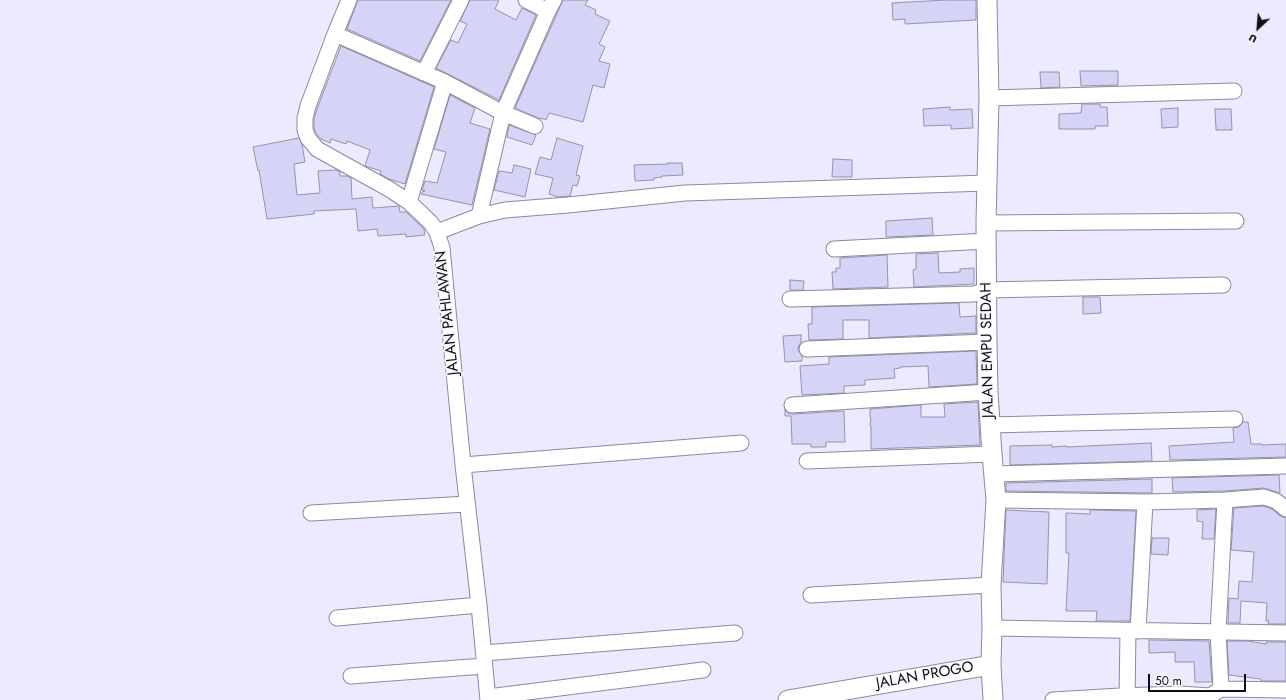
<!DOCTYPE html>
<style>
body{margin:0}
#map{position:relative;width:1286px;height:700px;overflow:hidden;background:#ebeaff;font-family:Jost,sans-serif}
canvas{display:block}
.north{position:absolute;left:1238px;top:8px;width:40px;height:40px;-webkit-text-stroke:3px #f9f9fd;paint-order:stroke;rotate:206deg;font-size:11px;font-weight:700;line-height:16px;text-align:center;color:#0e0e15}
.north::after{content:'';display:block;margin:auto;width:14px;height:18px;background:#0e0e15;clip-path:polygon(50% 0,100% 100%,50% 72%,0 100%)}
.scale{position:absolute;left:1148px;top:674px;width:98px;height:18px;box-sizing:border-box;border:2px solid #0e0e15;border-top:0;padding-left:5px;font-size:12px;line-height:14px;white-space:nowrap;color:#0e0e15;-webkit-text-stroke:3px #f9f9fd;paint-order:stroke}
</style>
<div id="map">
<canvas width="1286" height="700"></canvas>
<div class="north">U</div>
<div class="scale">50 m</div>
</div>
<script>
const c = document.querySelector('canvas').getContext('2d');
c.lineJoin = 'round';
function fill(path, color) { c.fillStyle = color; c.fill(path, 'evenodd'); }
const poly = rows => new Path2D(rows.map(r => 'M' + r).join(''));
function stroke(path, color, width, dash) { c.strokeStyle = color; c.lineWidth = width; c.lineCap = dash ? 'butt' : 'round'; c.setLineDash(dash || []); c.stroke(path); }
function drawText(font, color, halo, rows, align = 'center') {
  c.font = font + ' Jost,sans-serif'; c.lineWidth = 3.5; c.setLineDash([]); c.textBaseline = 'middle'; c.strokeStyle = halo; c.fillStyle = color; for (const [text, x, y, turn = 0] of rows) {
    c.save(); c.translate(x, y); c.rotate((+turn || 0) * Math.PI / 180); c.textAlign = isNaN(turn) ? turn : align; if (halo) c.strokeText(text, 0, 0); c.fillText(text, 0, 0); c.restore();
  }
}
const building = poly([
 [358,0,451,0,420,61,347,29,358,0],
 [470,0,499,0,495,9,516,20,522,8,536,15,499,100,436,68,451,40,458,43,467,24,460,21,470,0],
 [563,0,588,0,585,5,596,10,595,14,610,21,599,44,605,47,599,61,610,64,604,88,593,85,583,122,549,113,546,120,541,118,541,119,515,108,563,0],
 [946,0,976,0,976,20,905,24,905,19,893,20,892,3,946,0],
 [341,46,434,87,405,184,389,179,380,174,381,171,365,166,370,150,347,141,346,144,331,139,330,143,321,139,316,133,314,128,314,119,317,109,341,46],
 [1080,71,1118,71,1118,85,1081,86,1080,71],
 [1040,72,1059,72,1060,87,1041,88,1040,72],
 [450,95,475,108,470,123,490,129,472,205,421,194,422,192,425,191,422,190,425,181,437,183,446,152,434,149,450,95],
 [1082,104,1100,104,1100,107,1107,107,1108,126,1095,126,1095,129,1059,129,1059,114,1081,113,1082,104],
 [950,107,950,110,972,109,973,128,951,129,951,125,924,126,923,109,950,107],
 [1178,108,1178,127,1162,128,1161,109,1178,108],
 [1215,109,1231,109,1232,130,1216,130,1215,109],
 [509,125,536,135,532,145,507,137,509,125],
 [299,138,302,144,305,162,294,164,297,195,320,193,318,171,336,170,340,172,340,176,347,176,351,178,352,199,372,197,373,208,399,206,400,212,406,212,424,229,425,235,406,237,406,234,378,236,377,229,358,231,356,209,314,211,314,214,267,219,259,170,258,171,253,147,299,138],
 [557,138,583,146,576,175,580,176,577,186,573,185,570,196,558,197,549,194,553,178,535,174,540,157,551,160,557,138],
 [833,159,852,160,852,177,832,177,833,159],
 [668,163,682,163,683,175,662,176,662,177,654,178,654,180,635,181,634,165,668,164,668,163],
 [514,165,531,169,525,197,494,190,499,171,512,173,514,165],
 [932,218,933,235,886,237,886,221,932,218],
 [938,253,939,273,960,272,960,269,974,268,974,284,914,287,913,270,916,269,916,254,938,253],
 [887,255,888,287,833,289,832,272,836,272,836,268,840,268,840,258,887,255],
 [790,280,804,281,803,290,790,290,790,280],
 [1083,297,1100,297,1101,313,1083,314,1083,297],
 [959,303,960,317,976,316,976,333,869,338,869,320,843,320,843,339,809,340,808,324,812,324,812,307,959,303],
 [801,335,801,342,799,345,798,350,802,356,802,361,785,362,783,336,801,335],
 [976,351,977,384,929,387,928,366,900,367,900,368,894,369,895,378,865,380,865,385,844,386,844,393,802,395,800,366,829,364,829,357,976,351],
 [978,402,980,445,871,449,871,426,870,426,871,418,870,418,870,409,921,405,921,417,945,417,944,404,978,402],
 [785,410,788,413,793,414,844,411,845,442,826,442,826,447,811,447,811,444,792,444,791,416,785,416,785,410],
 [1243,422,1248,422,1251,444,1262,444,1262,445,1286,444,1286,457,1170,460,1169,446,1234,442,1233,428,1239,427,1243,422],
 [1151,443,1152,461,1010,465,1010,446,1052,445,1052,447,1067,446,1067,447,1151,443],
 [1279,475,1280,493,1264,488,1225,491,1173,492,1172,478,1279,475],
 [1152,479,1152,493,1006,491,1006,483,1152,479],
 [1263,506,1272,509,1280,516,1286,518,1286,624,1268,624,1269,621,1266,621,1267,603,1241,601,1240,623,1228,623,1229,598,1238,599,1239,581,1252,582,1254,552,1231,550,1234,508,1263,506],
 [1216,509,1214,539,1202,539,1203,522,1197,521,1197,510,1216,509],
 [1006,510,1049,512,1047,584,1003,582,1006,510],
 [1090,510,1136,511,1130,621,1096,621,1097,611,1066,611,1069,553,1066,553,1066,513,1090,514,1090,510],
 [1152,538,1169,538,1168,555,1151,554,1152,538],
 [1149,640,1209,641,1212,682,1195,682,1194,662,1175,662,1175,652,1149,653,1149,640],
 [1227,641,1248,641,1266,644,1266,642,1286,642,1286,681,1261,681,1261,679,1229,675,1227,641]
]);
fill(building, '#d5d3f6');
stroke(building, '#9493a7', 1);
const minor = poly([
 [349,0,335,34,308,106,305,118,305,130,308,138,317,149,389,189,409,202,431,223,437,232,442,248,463,465,479,605,488,700],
 [526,0,548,11,554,0],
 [335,34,445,82,503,113,535,126],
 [424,73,461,0],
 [989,98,1234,91],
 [409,202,445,82],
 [479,216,503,113,548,11],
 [986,223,1236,221],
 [437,232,479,216,505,210,568,205,685,193,987,183],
 [834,249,987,241],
 [790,299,974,294,986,290,1223,285],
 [807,349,987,342],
 [792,405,988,392],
 [990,425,1235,419],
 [807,461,992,454],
 [463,465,741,443],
 [994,474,1286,466],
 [996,500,1145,502,1225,500,1264,497,1276,501,1286,509],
 [311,513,467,504],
 [811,595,991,585],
 [337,618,479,605],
 [992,628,1286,633],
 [1138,631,1145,502],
 [484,653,735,633],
 [351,676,484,666],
 [1221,689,1218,632,1225,500],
 [488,697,703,670],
 [1053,700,1120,696,1180,694,1210,696,1221,689,1286,690],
 [1127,700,1128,631]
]);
const tertiary = poly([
 [987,0,989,98,986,223,987,342,988,392,992,454,996,500,991,585,992,628,991,665,993,700],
 [788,700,991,665]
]);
stroke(minor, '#8b8a9d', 17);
stroke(tertiary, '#8b8a9d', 21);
stroke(minor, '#fff', 15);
stroke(tertiary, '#fff', 19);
drawText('15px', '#0e0e15', '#f9f9fd', [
 ["JALAN PAHLAWAN",448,313,-96],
 ["JALAN EMPU SEDAH",988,350,-91],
 ["JALAN PROGO",925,676,-10]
]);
</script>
